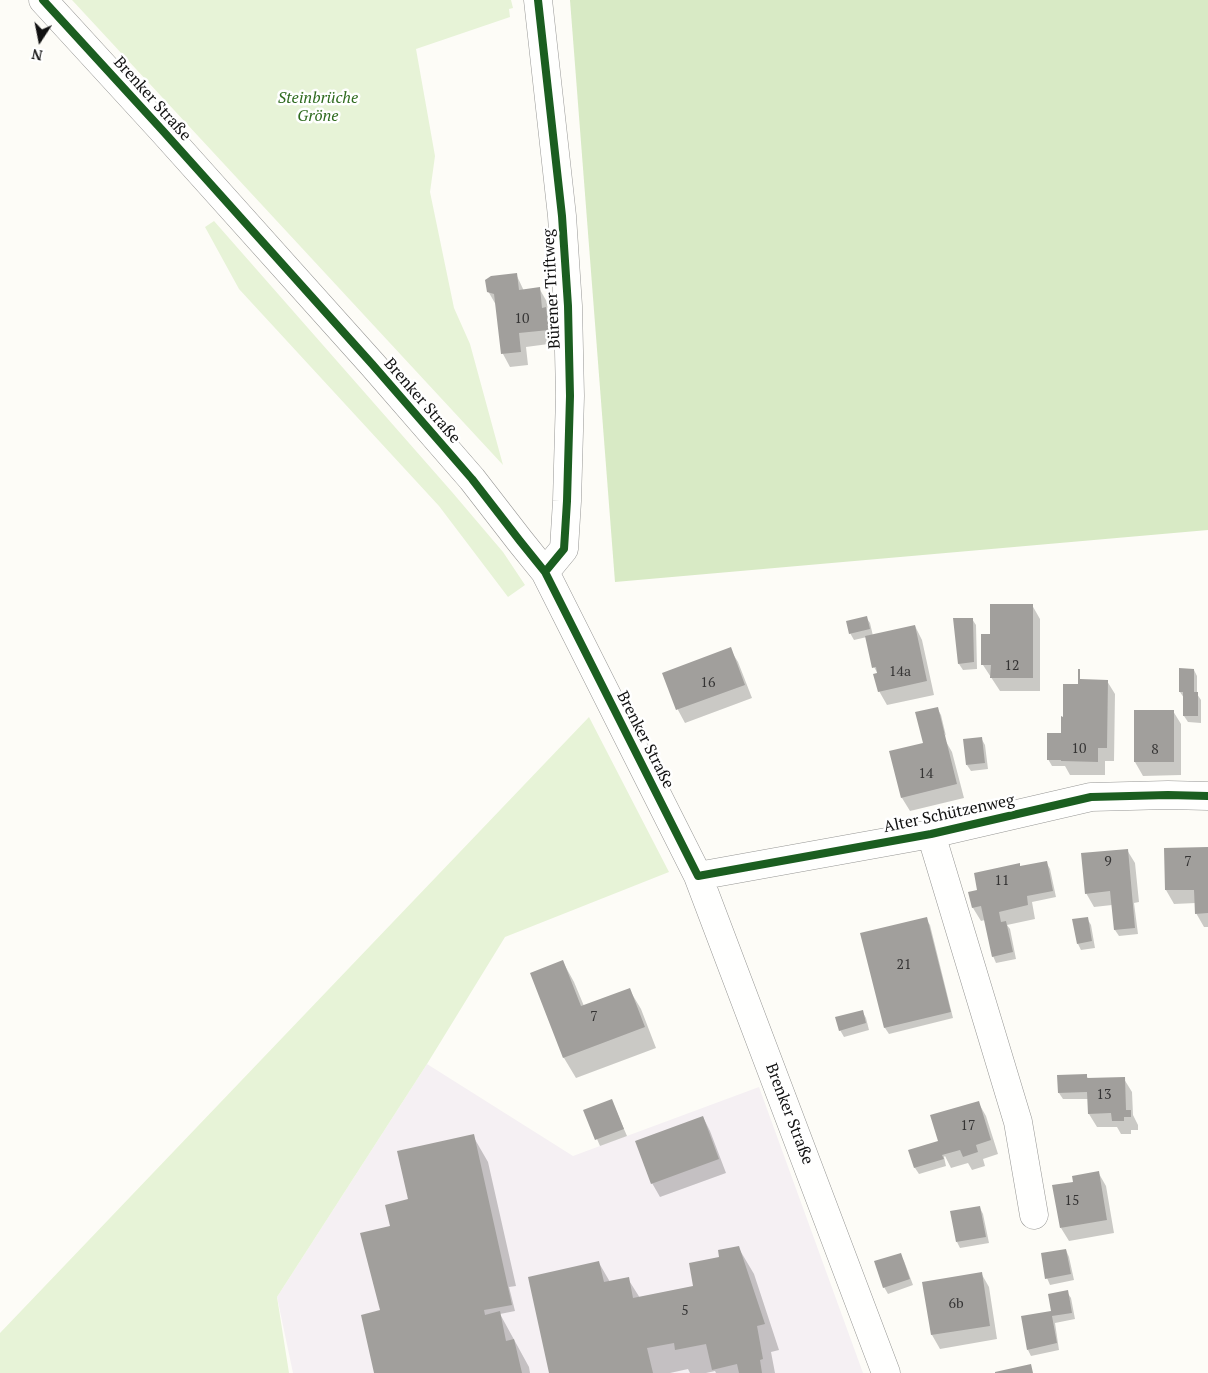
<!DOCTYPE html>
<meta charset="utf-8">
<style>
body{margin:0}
#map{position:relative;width:1208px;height:1373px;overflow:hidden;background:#fdfcf7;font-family:"PT Serif",serif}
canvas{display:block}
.north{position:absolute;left:15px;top:15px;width:50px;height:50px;-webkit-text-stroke:4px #fff;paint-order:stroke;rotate:191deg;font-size:14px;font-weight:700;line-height:20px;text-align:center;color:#111}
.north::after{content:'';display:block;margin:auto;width:18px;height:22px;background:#111;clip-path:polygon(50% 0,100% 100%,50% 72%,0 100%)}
</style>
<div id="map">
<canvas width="1208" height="1373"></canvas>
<div class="north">N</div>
</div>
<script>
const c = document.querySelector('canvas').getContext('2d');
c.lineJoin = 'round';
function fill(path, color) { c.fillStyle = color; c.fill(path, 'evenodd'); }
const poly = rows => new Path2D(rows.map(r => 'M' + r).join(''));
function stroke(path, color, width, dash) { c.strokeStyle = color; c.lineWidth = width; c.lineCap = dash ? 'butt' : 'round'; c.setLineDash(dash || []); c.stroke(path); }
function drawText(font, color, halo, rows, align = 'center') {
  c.font = font + ' "PT Serif",serif'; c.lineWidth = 5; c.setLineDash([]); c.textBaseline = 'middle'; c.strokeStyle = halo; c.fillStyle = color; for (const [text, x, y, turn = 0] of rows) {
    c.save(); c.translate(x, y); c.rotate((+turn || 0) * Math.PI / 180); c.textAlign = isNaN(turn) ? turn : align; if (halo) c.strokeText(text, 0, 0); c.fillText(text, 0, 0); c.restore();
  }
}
fill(poly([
 [427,1064,573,1156,759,1087,863,1373,293,1373,277,1297]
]), '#f5f0f3');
fill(poly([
 [72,0,511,0,513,8,509,9,510,17,416,49,435,156,430,192,454,308,470,344,503,465],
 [214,221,452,492,503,552,525,585,508,597,439,506,239,289,205,227],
 [589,717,669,872,505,937,427,1064,277,1297,289,1373,0,1373,0,1333]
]), '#e7f3d7');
fill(poly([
 [570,0,1208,0,1208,530,615,582]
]), '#d8eac5');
fill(poly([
 [516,274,524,291,539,288,547,302,548,314,553,322,556,343,526,347,528,365,510,367,503,354,496,305,488,291],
 [1032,605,1040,619,1040,691,1000,691,983,665,983,635,991,635],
 [866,617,870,623,873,636,915,626,922,640,934,695,887,705,879,691,878,674,874,667,867,637,854,640,850,633],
 [972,619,976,625,977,669,963,670,959,664],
 [730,649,738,662,752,698,685,723,678,710,664,674],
 [1194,670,1197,676,1197,694,1201,700,1201,723,1188,722,1184,716,1184,698,1180,692],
 [1107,681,1115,694,1114,761,1105,761,1105,775,1070,775,1065,766,1052,766,1048,759,1062,735,1064,718],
 [937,708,941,715,946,736,943,731,941,733,952,752,964,798,910,811,902,798,924,744],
 [1173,711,1181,724,1181,775,1143,776,1135,762],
 [981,738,985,745,988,769,971,771,967,765],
 [1208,848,1208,927,1204,927,1196,913,1196,903,1174,904,1166,890],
 [1127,850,1135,863,1139,902,1134,903,1138,934,1119,936,1115,930,1112,905,1094,907,1086,893],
 [1046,862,1050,869,1056,897,1032,902,1035,919,1007,925,1010,929,1016,959,996,963,993,956,985,920,981,921,973,908,970,893,979,891,1021,868],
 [1087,918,1091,925,1095,948,1081,950,1078,944],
 [926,919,930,925,953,1018,889,1034,885,1028,862,934],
 [563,962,574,982,584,1006,629,989,641,1009,656,1048,576,1078,564,1058],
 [862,1011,866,1018,869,1030,844,1037,840,1030],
 [1086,1075,1089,1080,1124,1079,1132,1092,1133,1115,1138,1125,1138,1130,1131,1130,1131,1134,1121,1134,1117,1127,1097,1127,1089,1114,1088,1099,1063,1099,1059,1093],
 [612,1101,627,1136,600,1146,585,1111],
 [978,1102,986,1116,998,1154,983,1159,985,1166,972,1170,968,1163,951,1168,945,1156,944,1157,946,1166,919,1174,915,1168,910,1151,940,1142],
 [703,1117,710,1131,726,1173,660,1197,652,1183,637,1141],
 [473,1136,488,1162,516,1286,509,1287,515,1311,500,1314,529,1367,530,1373,375,1373,391,1227,409,1200],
 [1098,1172,1106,1186,1114,1233,1069,1241,1061,1228],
 [980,1208,983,1214,989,1243,960,1248,957,1242],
 [738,1247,754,1274,779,1350,771,1352,775,1373,716,1373,715,1371,706,1373,690,1373,688,1369,670,1373,550,1373,599,1263,610,1282,628,1279,640,1298,695,1287,721,1258],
 [1066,1250,1069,1257,1074,1280,1050,1285,1047,1278],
 [900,1254,904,1261,913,1285,888,1294,884,1287],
 [981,1273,989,1287,997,1339,940,1349,932,1335,924,1283],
 [1067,1292,1071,1298,1075,1319,1055,1323,1059,1350,1031,1356,1028,1350]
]), '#0003');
fill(poly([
 [517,273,519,290,540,287,542,308,546,307,549,330,519,333,521,352,501,354,494,294,487,292,485,280,491,276],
 [990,604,1033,604,1033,678,990,678,991,665,981,665,981,634,990,634],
 [867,616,870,629,849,634,846,621],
 [953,618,973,618,974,662,958,664],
 [915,625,927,681,878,692,873,674,877,673,876,667,872,668,865,636],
 [731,647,745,685,676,710,662,673],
 [1179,668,1194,669,1194,692,1198,692,1198,716,1183,716,1183,692,1179,692],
 [1078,669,1080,669,1080,679,1108,680,1107,748,1098,748,1098,762,1061,761,1061,760,1047,760,1047,733,1061,733,1061,716,1063,717,1063,684,1078,684],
 [938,707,957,784,901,798,889,751,923,743,915,712],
 [1134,710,1174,710,1174,762,1134,762],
 [982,737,985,763,966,765,963,739],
 [1208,847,1208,913,1195,914,1194,890,1165,890,1164,848],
 [1128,849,1135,928,1114,930,1110,891,1085,894,1081,853],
 [1047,861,1053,891,1027,896,1028,905,999,912,1001,922,1006,921,1013,952,992,957,981,906,972,908,968,892,977,890,974,873,1020,863,1020,866],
 [927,917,951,1012,884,1028,860,933],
 [1088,917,1092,941,1077,944,1072,919],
 [563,960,581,1006,630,988,645,1027,563,1058,530,973],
 [863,1010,866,1023,839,1031,835,1017],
 [1087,1074,1087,1078,1125,1077,1126,1110,1131,1110,1131,1117,1124,1117,1124,1121,1112,1121,1111,1113,1088,1114,1087,1092,1058,1093,1057,1075],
 [612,1099,624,1129,595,1140,583,1110],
 [979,1101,991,1140,976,1145,978,1152,963,1157,960,1150,942,1155,944,1159,914,1168,908,1150,938,1141,930,1115],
 [703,1116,719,1159,651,1184,635,1141],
 [474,1134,512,1305,484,1310,485,1315,500,1311,506,1341,514,1339,522,1373,374,1373,361,1315,380,1310,360,1233,390,1226,385,1205,408,1199,397,1151],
 [1099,1171,1107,1220,1060,1228,1052,1185,1073,1182,1072,1176],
 [980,1206,986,1237,956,1242,950,1211],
 [739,1246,765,1324,757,1326,763,1359,760,1360,762,1373,739,1373,737,1364,712,1370,706,1344,675,1350,674,1343,647,1348,653,1373,549,1373,528,1277,599,1261,604,1282,629,1277,633,1298,693,1286,689,1263,719,1257,718,1250],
 [1066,1249,1071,1274,1045,1279,1041,1253],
 [901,1253,910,1279,883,1288,874,1261],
 [982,1272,990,1326,931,1335,922,1282],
 [1068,1290,1072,1313,1052,1316,1057,1343,1027,1350,1021,1316,1051,1311,1048,1294],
 [1031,1364,1033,1373,995,1373,995,1372]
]), '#a19f9c');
const minor = poly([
 [43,0,163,131,372,364,472,479,520,541,545,572,698,876,886,1373],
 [538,0,562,216,568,306,570,396,567,501,564,549,545,572],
 [931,834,1018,1122,1034,1215],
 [698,876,931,834,1091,797,1168,795,1208,796]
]);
stroke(minor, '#979795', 29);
stroke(minor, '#fffffe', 28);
stroke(poly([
 [43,0,163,131,372,364,472,479,520,541,545,572,698,876,931,834,1091,797,1168,795,1208,796],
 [538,0,562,216,568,306,570,396,567,501,564,549,545,572]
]), '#1b5e20', 8);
drawText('14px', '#353434', null, [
 ["10",522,319],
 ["12",1012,666],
 ["14a",900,672],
 ["16",708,683],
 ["10",1079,749],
 ["8",1155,750],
 ["14",926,774],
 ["9",1108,862],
 ["7",1188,862],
 ["11",1002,881],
 ["21",904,965],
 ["7",594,1017],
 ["13",1104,1095],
 ["17",968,1126],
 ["15",1072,1201],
 ["6b",956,1304],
 ["5",685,1311]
]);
drawText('italic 16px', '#2f6b1f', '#fff', [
 ["Steinbrüche",318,98],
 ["Gröne",318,116]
]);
drawText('16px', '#111', '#fff', [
 ["Brenker Straße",152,99,48],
 ["Bürener Triftweg",552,289,-93],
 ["Brenker Straße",422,401,49],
 ["Brenker Straße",645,740,63],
 ["Alter Schützenweg",949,814,-12],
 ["Brenker Straße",789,1114,69]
]);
</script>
